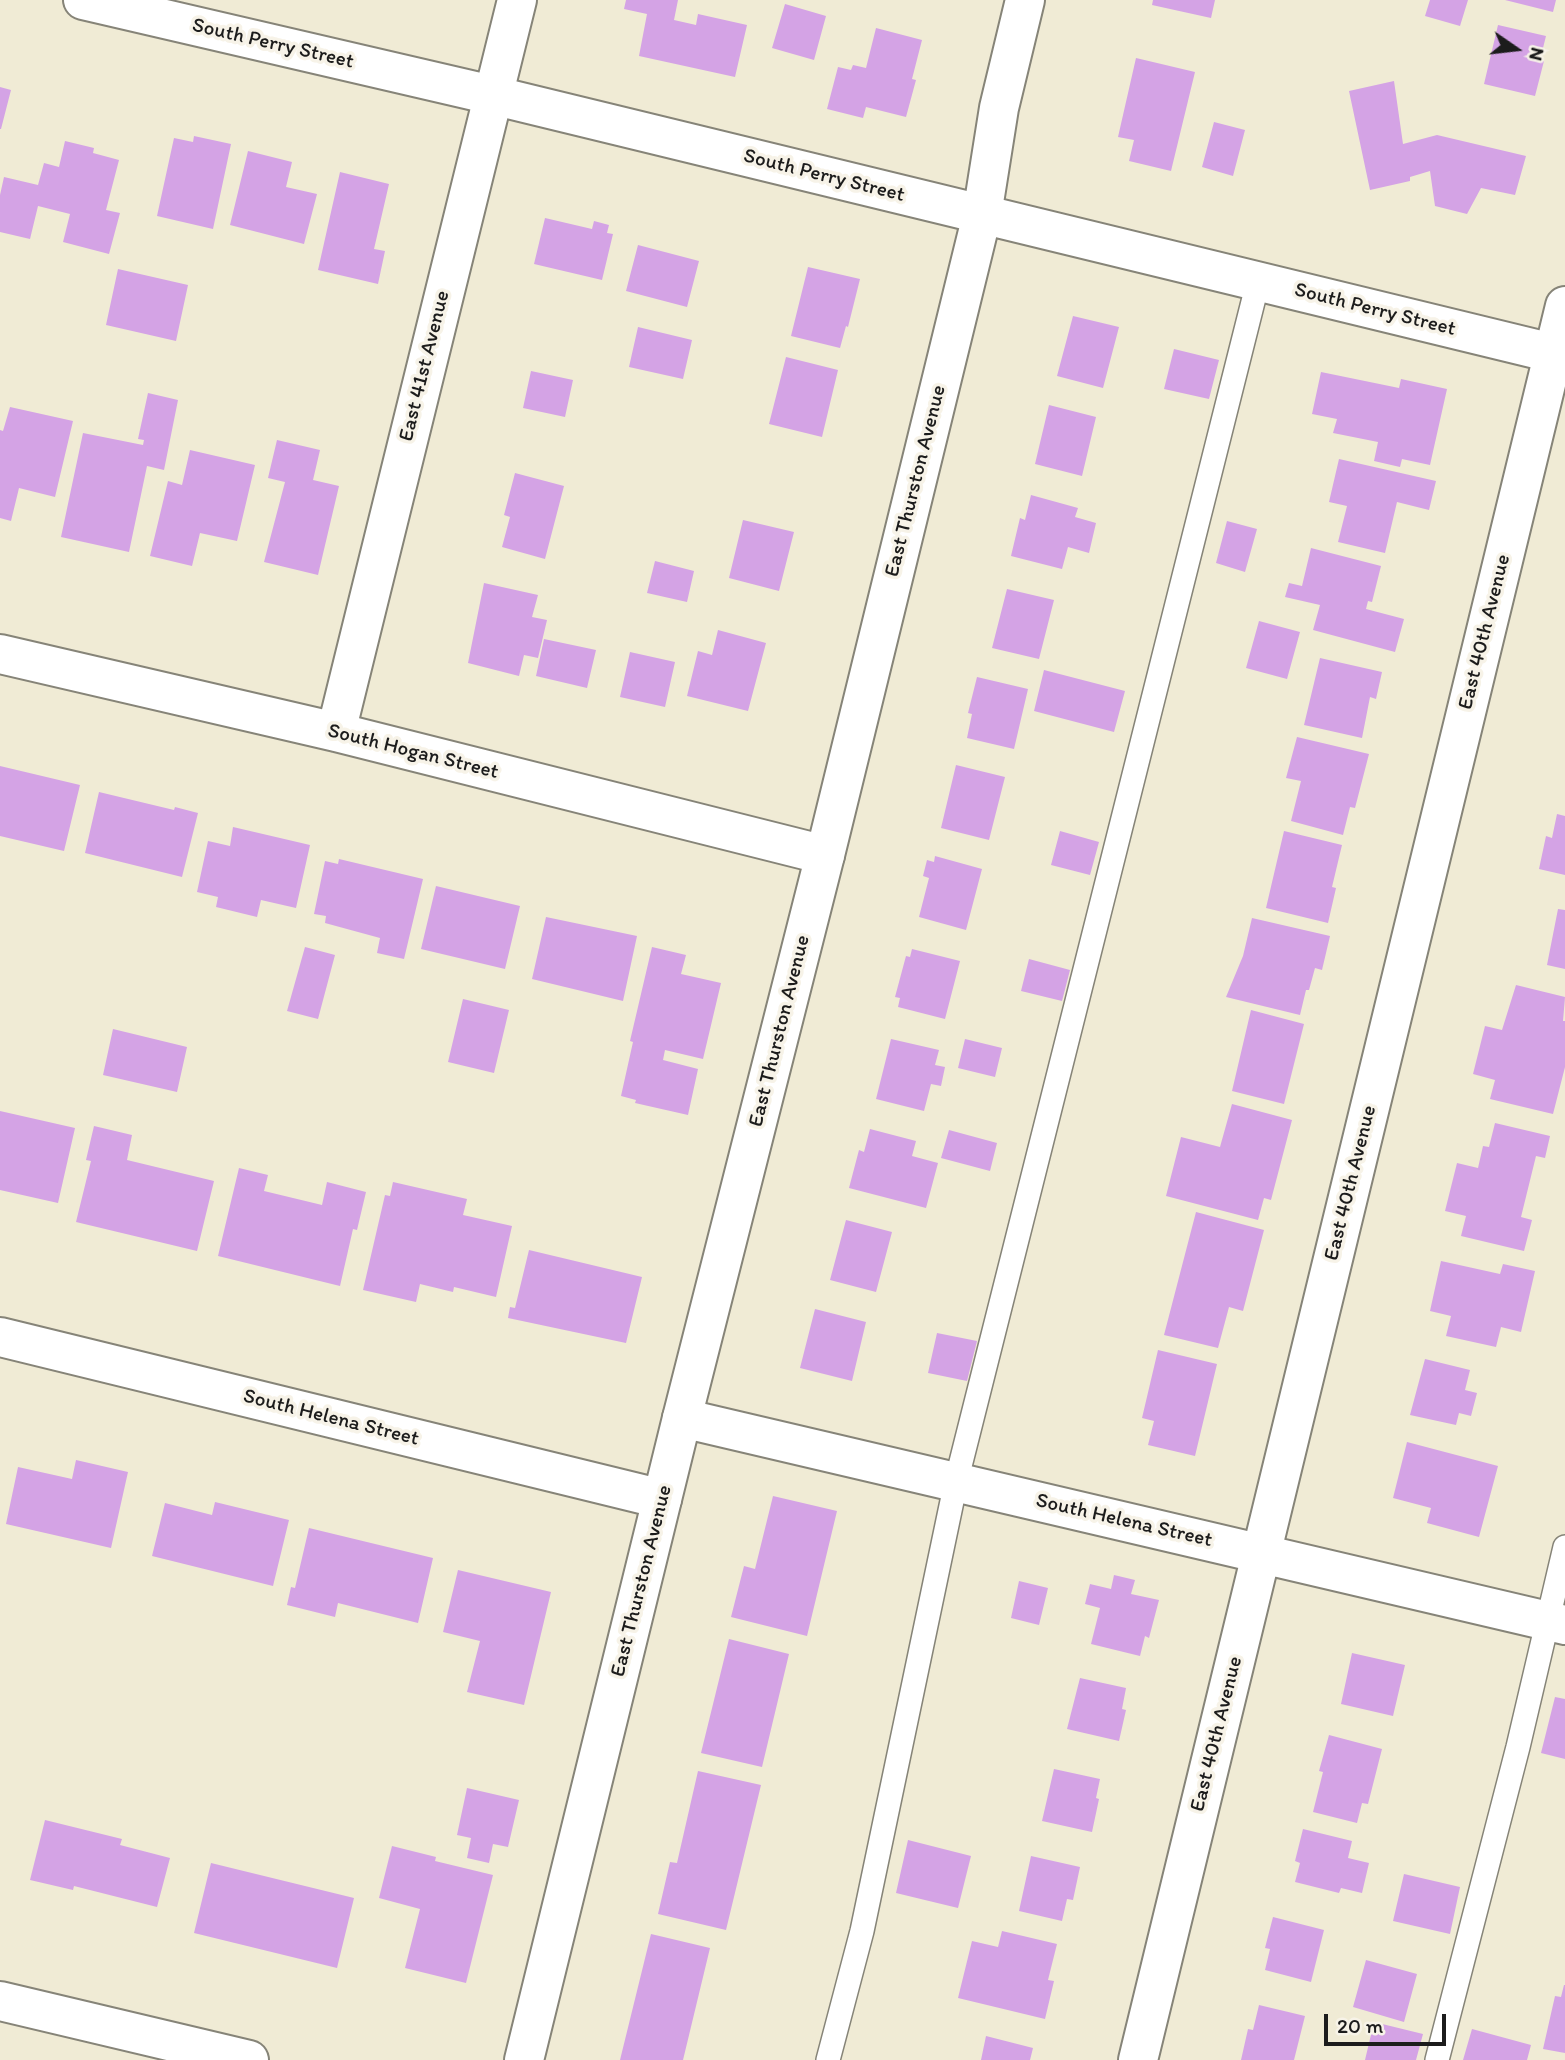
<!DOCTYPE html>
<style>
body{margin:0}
#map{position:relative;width:1565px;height:2060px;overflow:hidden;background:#f0ebd5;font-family:Itim,sans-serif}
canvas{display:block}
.north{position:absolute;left:1481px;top:14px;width:70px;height:70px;-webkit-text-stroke:5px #f7f3e8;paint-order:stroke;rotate:104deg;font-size:19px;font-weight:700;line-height:28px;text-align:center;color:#1c1c1c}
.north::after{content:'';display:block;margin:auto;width:24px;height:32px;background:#1c1c1c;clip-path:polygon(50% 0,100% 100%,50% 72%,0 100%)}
.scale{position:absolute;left:1324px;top:2014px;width:122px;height:32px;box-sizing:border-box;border:4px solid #1c1c1c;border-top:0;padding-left:9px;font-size:21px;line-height:24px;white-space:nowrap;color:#1c1c1c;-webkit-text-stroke:5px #f7f3e8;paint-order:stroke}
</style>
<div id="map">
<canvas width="1565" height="2060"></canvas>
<div class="north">N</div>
<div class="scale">20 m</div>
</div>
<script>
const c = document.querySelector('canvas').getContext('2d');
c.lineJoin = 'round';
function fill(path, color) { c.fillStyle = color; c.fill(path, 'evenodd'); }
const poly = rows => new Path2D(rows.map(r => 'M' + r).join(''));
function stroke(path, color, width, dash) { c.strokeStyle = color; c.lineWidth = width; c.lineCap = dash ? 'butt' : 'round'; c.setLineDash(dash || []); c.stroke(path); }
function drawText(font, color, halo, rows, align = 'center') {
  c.font = font + ' Itim,sans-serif'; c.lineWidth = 7; c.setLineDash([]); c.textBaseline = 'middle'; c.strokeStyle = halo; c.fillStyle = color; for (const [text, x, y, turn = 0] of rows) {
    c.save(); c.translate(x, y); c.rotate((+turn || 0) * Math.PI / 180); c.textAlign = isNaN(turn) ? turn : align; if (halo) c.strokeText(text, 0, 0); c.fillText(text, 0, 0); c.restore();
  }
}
fill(poly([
 [626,0,678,0,674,20,696,25,698,14,747,25,735,77,639,56,647,14,624,9],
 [1153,0,1215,0,1211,18,1152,5],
 [1430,0,1468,0,1460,26,1425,16],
 [1505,0,1556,0,1553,12],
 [785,4,826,16,814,60,772,48],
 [1498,25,1546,36,1540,60,1544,61,1535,96,1484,84],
 [876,28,922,40,912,79,916,80,906,117,866,107,863,118,827,109,838,67,851,70,853,65,866,68],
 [1136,58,1195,72,1171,171,1129,161,1134,140,1118,137],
 [1394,81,1403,144,1437,135,1526,156,1515,195,1481,188,1467,214,1435,206,1430,171,1410,177,1410,181,1370,190,1349,91],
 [0,87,11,90,1,129,0,129],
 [1214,122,1245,130,1233,176,1202,167],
 [194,136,231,144,213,229,157,216,174,138,193,142],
 [65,141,94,148,93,153,119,160,106,210,120,213,109,254,63,242,70,214,38,206,30,239,0,232,0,195,4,177,38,185,44,163,59,167],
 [248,151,292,162,286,187,317,194,304,244,230,225],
 [340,172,389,184,374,249,385,251,378,284,318,270],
 [545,218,592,229,594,221,609,225,607,233,613,234,602,280,534,264],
 [638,245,699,261,687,307,626,291],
 [808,267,860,279,848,327,846,326,840,348,791,336],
 [118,269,188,285,176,341,106,325],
 [1073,316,1119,327,1103,388,1057,376],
 [638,327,692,340,683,379,629,367],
 [1174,349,1219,360,1209,399,1164,389],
 [786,357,838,370,822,437,769,424],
 [531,371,573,380,565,417,523,408],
 [1321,372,1399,388,1401,379,1447,389,1430,465,1402,459,1400,467,1374,461,1378,442,1333,433,1337,419,1312,414],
 [148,393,178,400,164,470,147,466,129,552,61,537,83,433,143,445,144,440,138,439],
 [1049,405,1096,417,1082,476,1035,464],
 [10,407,73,421,55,497,19,488,11,521,0,518,0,430,3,431],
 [277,440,320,450,313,480,339,486,318,575,264,562,285,482,268,478],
 [190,450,255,465,237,541,200,533,192,566,150,556,168,481,182,485],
 [1339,459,1436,481,1429,510,1397,502,1385,553,1338,542,1347,506,1329,502],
 [515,473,564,486,545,559,502,547,510,517,504,515],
 [1031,495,1078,508,1075,517,1096,523,1089,553,1068,547,1062,569,1011,556,1020,518,1025,520],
 [743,520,794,532,779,591,729,578],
 [1227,521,1257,529,1245,572,1216,563],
 [1311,548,1381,566,1372,602,1368,601,1366,609,1404,619,1395,652,1313,630,1320,605,1285,597,1289,583,1302,586],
 [655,561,694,571,687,602,647,593],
 [484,583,538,595,532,617,547,620,538,658,524,655,519,676,468,663],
 [1007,589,1054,600,1039,659,992,648],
 [1259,621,1300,632,1287,679,1246,668],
 [718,630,766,643,748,711,687,696,698,651,712,655],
 [544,639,596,650,587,688,536,676],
 [630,652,675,662,665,707,620,697],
 [1320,658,1382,672,1376,699,1370,697,1362,738,1304,725],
 [1044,670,1125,691,1114,732,1034,711],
 [977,677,1028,689,1014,749,967,738,972,714,968,713],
 [1297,737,1369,754,1355,808,1350,807,1343,835,1291,821,1301,781,1286,778],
 [956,765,1005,777,989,840,941,828],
 [0,766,80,785,64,851,0,836],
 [99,792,174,810,175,807,198,813,182,877,85,853],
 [1557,814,1565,816,1565,875,1539,869,1546,836,1552,838],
 [233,827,310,845,296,908,261,900,257,917,216,907,218,897,197,892,208,841,230,846],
 [1060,831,1099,842,1090,875,1051,865],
 [1284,831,1342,845,1332,887,1336,888,1328,923,1266,908],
 [935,856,982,869,966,930,919,917,929,878,923,876,927,860,934,862],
 [339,859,423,879,404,959,377,953,380,938,325,923,326,916,314,914,325,861,338,864],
 [436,886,520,906,505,969,421,949],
 [1558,909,1565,910,1565,969,1547,965],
 [546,917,637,936,623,1001,532,979],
 [1252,918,1330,936,1322,970,1315,968,1309,990,1306,990,1300,1015,1226,997,1243,956],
 [305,947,335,955,318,1019,287,1011],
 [652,947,686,955,681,974,721,983,703,1059,665,1050,663,1060,698,1069,688,1115,635,1103,636,1100,621,1096,633,1042,630,1041],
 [912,949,960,961,945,1019,898,1007,900,998,895,997,906,956,910,957],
 [1029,959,1070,970,1062,1001,1021,991],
 [1516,985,1565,997,1563,1021,1565,1021,1565,1067,1553,1114,1490,1099,1495,1080,1473,1074,1485,1026,1502,1030],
 [463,999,509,1010,494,1073,448,1062],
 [1251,1010,1304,1024,1284,1104,1232,1091],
 [113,1029,187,1047,177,1092,103,1075],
 [891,1039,939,1050,935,1065,945,1067,941,1086,931,1084,924,1111,876,1099],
 [965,1039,1002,1048,995,1077,958,1068],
 [1232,1104,1292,1120,1271,1200,1264,1198,1258,1220,1166,1196,1181,1137,1220,1147],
 [0,1111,75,1128,58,1203,0,1190],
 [1495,1123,1550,1136,1545,1158,1536,1156,1521,1217,1532,1220,1524,1251,1461,1236,1466,1216,1445,1211,1457,1163,1478,1168,1483,1146,1489,1147],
 [94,1126,132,1135,127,1160,214,1181,197,1251,76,1222,91,1161,86,1160],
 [870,1129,916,1141,912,1156,938,1163,926,1208,849,1188,859,1150,864,1152],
 [949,1130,997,1143,990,1171,941,1158],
 [239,1168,268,1175,264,1191,322,1205,327,1182,366,1192,357,1230,353,1229,340,1286,218,1256],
 [393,1182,467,1199,463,1215,512,1226,496,1297,454,1287,453,1292,420,1284,416,1302,363,1290,385,1195,390,1196],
 [1196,1212,1264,1230,1243,1311,1229,1307,1218,1348,1164,1335],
 [846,1220,892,1232,876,1292,830,1280],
 [529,1250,642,1277,626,1343,508,1318,510,1307,515,1308],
 [1441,1261,1500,1274,1503,1264,1535,1271,1521,1332,1501,1327,1496,1347,1446,1336,1451,1316,1430,1311],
 [815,1309,866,1322,852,1381,800,1368],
 [937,1333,977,1341,967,1381,928,1373],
 [1158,1350,1217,1364,1195,1456,1148,1445,1154,1421,1142,1418],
 [1425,1359,1470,1370,1465,1390,1477,1393,1471,1416,1459,1413,1456,1425,1410,1415],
 [1407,1442,1498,1466,1479,1537,1427,1523,1431,1508,1393,1498],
 [76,1460,128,1472,111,1548,6,1524,18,1467,72,1479],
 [773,1496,837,1511,807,1636,731,1617,744,1566,755,1569],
 [215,1502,289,1520,273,1586,152,1556,165,1503,212,1515],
 [309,1528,433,1558,418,1623,338,1603,335,1617,287,1605,291,1587,295,1588],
 [458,1570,551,1592,524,1705,467,1692,480,1641,443,1632],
 [1114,1575,1135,1580,1131,1594,1159,1600,1149,1638,1145,1636,1140,1656,1091,1644,1100,1608,1085,1604,1090,1584,1111,1589],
 [1019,1581,1048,1588,1039,1625,1011,1618],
 [729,1639,789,1654,762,1767,701,1753],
 [1352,1653,1405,1665,1393,1716,1341,1704],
 [1080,1678,1126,1688,1122,1709,1126,1710,1119,1741,1067,1729],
 [1555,1697,1565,1699,1565,1759,1541,1753],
 [1329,1735,1382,1749,1368,1804,1362,1803,1357,1823,1313,1812,1323,1772,1319,1771],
 [1054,1769,1100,1779,1096,1798,1099,1799,1092,1832,1042,1821],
 [698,1771,761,1785,726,1930,658,1914,670,1862,677,1863],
 [467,1788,519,1800,508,1847,493,1844,489,1863,467,1858,471,1838,457,1835],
 [45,1820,122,1839,120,1845,170,1858,157,1907,74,1886,73,1890,30,1880],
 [1303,1829,1352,1841,1348,1858,1369,1863,1362,1893,1341,1888,1339,1893,1295,1882,1300,1863,1295,1861],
 [908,1840,971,1856,958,1908,896,1893],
 [392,1846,436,1857,435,1861,493,1875,466,1983,405,1968,420,1909,379,1898],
 [1031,1856,1080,1867,1073,1900,1067,1899,1062,1921,1019,1911],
 [211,1863,354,1898,337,1968,194,1933],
 [1404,1874,1460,1887,1450,1934,1393,1921],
 [1273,1917,1324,1930,1311,1982,1265,1970,1270,1949,1265,1948],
 [1002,1931,1057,1944,1048,1980,1054,1981,1045,2019,958,1998,972,1941,998,1947],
 [651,1934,710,1948,683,2060,620,2060],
 [1366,1960,1417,1974,1404,2022,1353,2007],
 [1564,1985,1565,1985,1565,2053,1543,2049,1555,1996,1561,1997],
 [1259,2005,1305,2016,1294,2060,1241,2060,1248,2029,1253,2030],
 [1374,2022,1423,2034,1416,2060,1365,2060],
 [1472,2029,1531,2045,1527,2060,1463,2060],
 [986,2036,1033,2048,1030,2060,981,2060]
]), '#d4a3e5');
const service = poly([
 [828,2060,862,1931,956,1482,1258,282],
 [1437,2060,1518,1747,1565,1547]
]);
const minor = poly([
 [982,215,999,108,1025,0],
 [0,654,336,732,825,855],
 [336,732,517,0],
 [0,1337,662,1499],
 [682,1418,1565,1625],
 [0,2001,249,2060],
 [1138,2060,1565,306]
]);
const tertiary = poly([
 [83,0,492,95,1565,356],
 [524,2060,682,1418,825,855,982,215]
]);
stroke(service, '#868478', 26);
stroke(minor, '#868478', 42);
stroke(tertiary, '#868478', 42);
stroke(service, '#fff', 23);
stroke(minor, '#fff', 38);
stroke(tertiary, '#fff', 38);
drawText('21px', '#1c1c1c', '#f7f3e8', [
 ["South Perry Street",273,44,13],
 ["South Perry Street",824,176,14],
 ["South Perry Street",1375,310,14],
 ["East 41st Avenue",425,366,-76],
 ["East Thurston Avenue",916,481,-76],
 ["East 40th Avenue",1485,632,-76],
 ["South Hogan Street",413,752,14],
 ["East Thurston Avenue",780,1031,-76],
 ["East 40th Avenue",1351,1183,-76],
 ["South Helena Street",331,1418,14],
 ["South Helena Street",1124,1521,13],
 ["East Thurston Avenue",642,1581,-76],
 ["East 40th Avenue",1217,1734,-76]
]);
</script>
